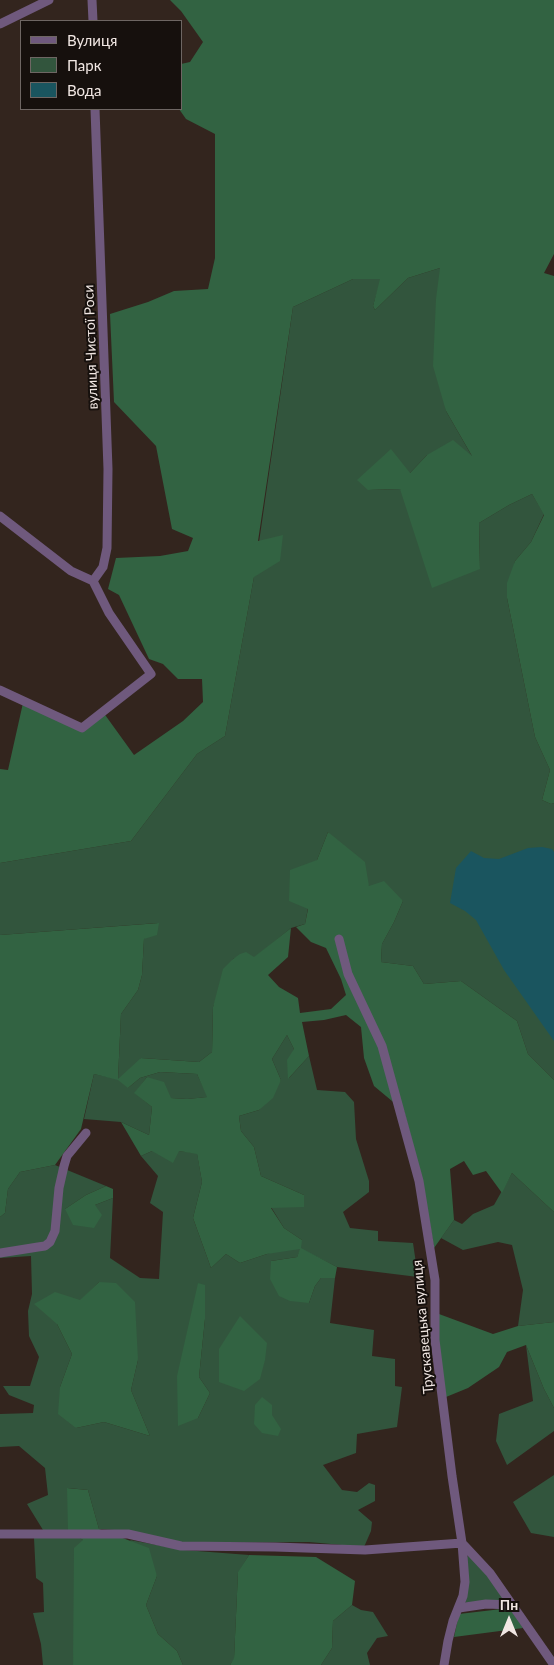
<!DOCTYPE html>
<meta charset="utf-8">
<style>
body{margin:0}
#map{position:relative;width:554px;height:1665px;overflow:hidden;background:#33251e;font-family:Lato,sans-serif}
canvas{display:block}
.legend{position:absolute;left:20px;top:20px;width:162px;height:90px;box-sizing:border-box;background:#16100d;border:1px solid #6e6663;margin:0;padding:6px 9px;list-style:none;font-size:15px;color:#f1e7e3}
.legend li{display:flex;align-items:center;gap:10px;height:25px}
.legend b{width:25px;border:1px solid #6e6663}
.north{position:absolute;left:484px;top:1595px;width:50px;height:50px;-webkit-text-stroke:4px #16100d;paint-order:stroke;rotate:0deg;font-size:14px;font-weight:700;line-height:20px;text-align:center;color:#f1e7e3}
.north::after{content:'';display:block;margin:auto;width:18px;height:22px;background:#f1e7e3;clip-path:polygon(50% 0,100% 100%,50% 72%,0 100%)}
</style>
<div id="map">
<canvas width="554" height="1665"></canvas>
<ul class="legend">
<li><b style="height:6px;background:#6f597d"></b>Вулиця</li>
<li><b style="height:14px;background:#32553d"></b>Парк</li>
<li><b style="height:14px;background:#1a555f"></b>Вода</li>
</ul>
<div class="north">Пн</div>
</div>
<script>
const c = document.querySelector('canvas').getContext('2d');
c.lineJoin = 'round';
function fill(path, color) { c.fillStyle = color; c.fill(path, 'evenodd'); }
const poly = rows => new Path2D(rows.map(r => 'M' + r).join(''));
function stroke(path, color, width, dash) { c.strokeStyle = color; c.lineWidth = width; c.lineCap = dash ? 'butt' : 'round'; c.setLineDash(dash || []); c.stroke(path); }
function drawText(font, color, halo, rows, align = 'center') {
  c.font = font + ' Lato,sans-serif'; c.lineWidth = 4; c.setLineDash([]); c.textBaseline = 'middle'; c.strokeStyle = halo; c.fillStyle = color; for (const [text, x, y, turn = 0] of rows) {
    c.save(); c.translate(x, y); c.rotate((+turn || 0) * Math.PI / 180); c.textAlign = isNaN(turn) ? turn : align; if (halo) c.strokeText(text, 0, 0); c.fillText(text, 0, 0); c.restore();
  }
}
fill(poly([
 [440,268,446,411,473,458,427,455,410,473,369,490,400,489,480,569,479,523,509,505,532,494,544,514,531,542,515,561,507,598,535,737,550,770,542,800,551,804,554,803,554,1080,528,1054,517,1021,461,981,424,984,413,966,381,962,382,944,394,922,403,901,369,886,328,832,317,860,305,924,291,928,254,958,246,953,233,959,213,1007,212,1052,199,1062,141,1058,128,1088,140,1078,160,1072,197,1074,208,1097,187,1099,170,1098,147,1077,135,1093,152,1107,149,1135,121,1122,84,1119,94,1074,118,1079,121,1014,138,990,142,975,144,939,158,923,0,935,0,863,131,841,197,754,225,736,254,577,293,307,353,279,381,279,373,306,375,310,408,278],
 [287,1035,294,1049,289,1078,309,1056,317,1090,345,1092,354,1102,356,1139,369,1181,369,1192,343,1212,350,1228,378,1231,378,1241,413,1243,418,1277,337,1267,301,1249,297,1257,271,1261,309,1303,315,1286,321,1278,335,1278,330,1323,374,1330,372,1356,395,1359,395,1386,402,1387,397,1427,357,1434,356,1453,323,1465,342,1490,357,1492,369,1483,375,1485,375,1501,358,1510,372,1522,371,1531,364,1547,309,1542,182,1543,129,1531,99,1529,88,1490,68,1488,68,1530,43,1530,27,1504,48,1495,45,1468,19,1446,0,1447,0,1414,33,1413,34,1405,9,1395,3,1386,30,1386,39,1357,29,1336,28,1311,32,1294,31,1256,0,1258,0,1217,5,1213,8,1189,20,1172,55,1165,106,1186,86,1195,65,1209,95,1205,113,1198,110,1258,140,1278,159,1279,163,1212,150,1203,158,1176,141,1156,152,1151,179,1151,197,1153,202,1182,193,1218,211,1268,226,1254,240,1263,267,1254,302,1240,284,1228,271,1207,304,1207,304,1195,261,1176,254,1147,241,1131,239,1116,259,1110,281,1080,272,1059],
 [99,1282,138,1360,131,1390,150,1436,104,1422,76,1428,60,1387,72,1354,57,1324],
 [198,1283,205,1319,199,1377,210,1393,198,1418],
 [512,1173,554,1212,554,1322,518,1326,523,1290,512,1245,498,1242,463,1250,441,1238,454,1220,462,1224,473,1214,494,1205],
 [526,1345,544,1389,554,1408,554,1431,507,1465,496,1441,499,1414,533,1401],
 [554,1475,554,1537,531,1533,513,1502],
 [77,1536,83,1540,73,1665,43,1665,41,1644,33,1613,44,1612,43,1583,36,1578,34,1538],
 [130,1540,184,1550,249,1555,238,1573,234,1659,230,1665,183,1665,177,1651,158,1634,146,1605,157,1576],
 [468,1555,475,1559,506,1601,468,1604,465,1602,466,1560],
 [352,1605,361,1610,373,1612,388,1636,377,1638,367,1653,370,1665,321,1665,332,1648,333,1621]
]), '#32553d');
fill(poly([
 [170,0,554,0,554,254,544,273,554,276,554,803,551,804,542,800,550,770,535,737,507,598,507,583,515,561,531,542,544,515,532,494,509,505,479,523,480,569,432,588,400,489,368,490,357,480,391,449,410,473,427,455,453,440,472,456,446,411,433,366,436,299,440,268,408,278,375,310,373,306,380,279,353,279,293,307,258,541,283,535,280,561,254,577,225,736,197,754,131,841,0,863,0,769,8,770,23,703,82,728,103,712,134,755,183,721,203,702,202,679,178,679,163,664,149,659,119,595,108,589,116,558,160,556,188,551,193,538,172,529,156,446,114,402,110,314,148,302,174,291,208,289,215,258,215,134,186,119,179,109,181,109,181,64,190,62,203,42,181,11],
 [328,832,365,862,369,886,384,881,403,901,394,922,382,944,381,962,413,966,424,984,461,981,517,1021,528,1054,554,1080,554,1212,512,1173,502,1193,486,1171,473,1175,464,1161,450,1169,454,1220,434,1248,422,1179,404,1111,374,1086,364,1058,361,1027,346,1015,324,1020,302,1022,309,1056,288,1079,287,1060,294,1049,287,1035,272,1059,281,1080,273,1098,259,1110,239,1116,241,1131,254,1147,261,1176,304,1195,304,1207,271,1208,284,1228,302,1240,301,1248,337,1267,335,1278,321,1278,315,1286,309,1303,290,1301,279,1296,270,1279,271,1261,297,1257,300,1249,267,1254,240,1263,226,1254,211,1268,193,1218,202,1182,197,1154,179,1151,173,1163,152,1151,141,1156,121,1122,149,1135,152,1107,134,1093,147,1077,164,1082,171,1098,187,1099,207,1097,197,1074,160,1072,140,1078,128,1088,118,1080,94,1074,81,1129,55,1165,20,1172,8,1189,5,1213,0,1217,0,935,159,923,157,935,144,939,142,975,138,990,121,1014,118,1079,141,1058,199,1062,212,1052,213,1007,223,969,233,959,240,954,246,952,254,957,291,928,288,957,268,975,279,987,298,998,300,1013,331,1009,346,995,341,979,326,948,311,942,296,927,305,924,308,909,289,901,290,870,317,860],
 [106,1186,113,1189,113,1198,95,1205,102,1215,94,1228,73,1225,65,1209,86,1195],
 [99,1282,116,1283,135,1302,138,1360,131,1390,150,1436,104,1422,76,1428,58,1414,60,1387,72,1354,57,1324,34,1304,55,1292,80,1300],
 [198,1283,205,1285,205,1319,199,1377,210,1393,198,1418,178,1426,177,1376],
 [439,1314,493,1334,518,1326,554,1322,554,1408,544,1389,526,1345,507,1352,499,1367,468,1388,446,1397,439,1347],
 [240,1316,267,1343,265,1360,260,1379,244,1391,219,1382,219,1349],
 [262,1397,272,1405,272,1415,281,1429,278,1436,262,1433,254,1424,255,1405],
 [67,1488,88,1490,99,1529,149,1548,157,1576,146,1605,158,1634,177,1651,183,1665,73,1665,74,1548,83,1540,68,1530],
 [249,1555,316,1557,355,1581,352,1605,333,1621,332,1648,321,1665,230,1665,234,1658,238,1572],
 [510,1608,523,1628,454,1637,459,1614]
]), '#326342');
fill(poly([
 [542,847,552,849,554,852,554,1041,504,970,476,920,465,911,450,903,456,868,471,851,484,858,499,859,528,848]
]), '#1a555f');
stroke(poly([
 [92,0,93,21],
 [0,24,49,0],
 [0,516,71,571,93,581,109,613,151,674,82,728,0,690],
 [93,581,103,567,107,548,108,469,95,109],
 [339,939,348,974,382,1046,419,1181,435,1280,435,1340,452,1476,462,1543,490,1573,554,1665],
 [0,1253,38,1247,45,1246,50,1242,55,1231,59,1188,64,1166,67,1156,86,1133],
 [0,1534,128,1534,181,1546,275,1547,365,1550,462,1543,465,1582,463,1596,453,1621,448,1641,444,1665],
 [459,1608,486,1604,512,1605]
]), '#6f597d', 9);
drawText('14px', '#f1e7e3', '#16100d', [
 ["вулиця Чистої Роси",91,347,-92],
 ["Трускавецька вулиця",423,1327,-95]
]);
</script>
